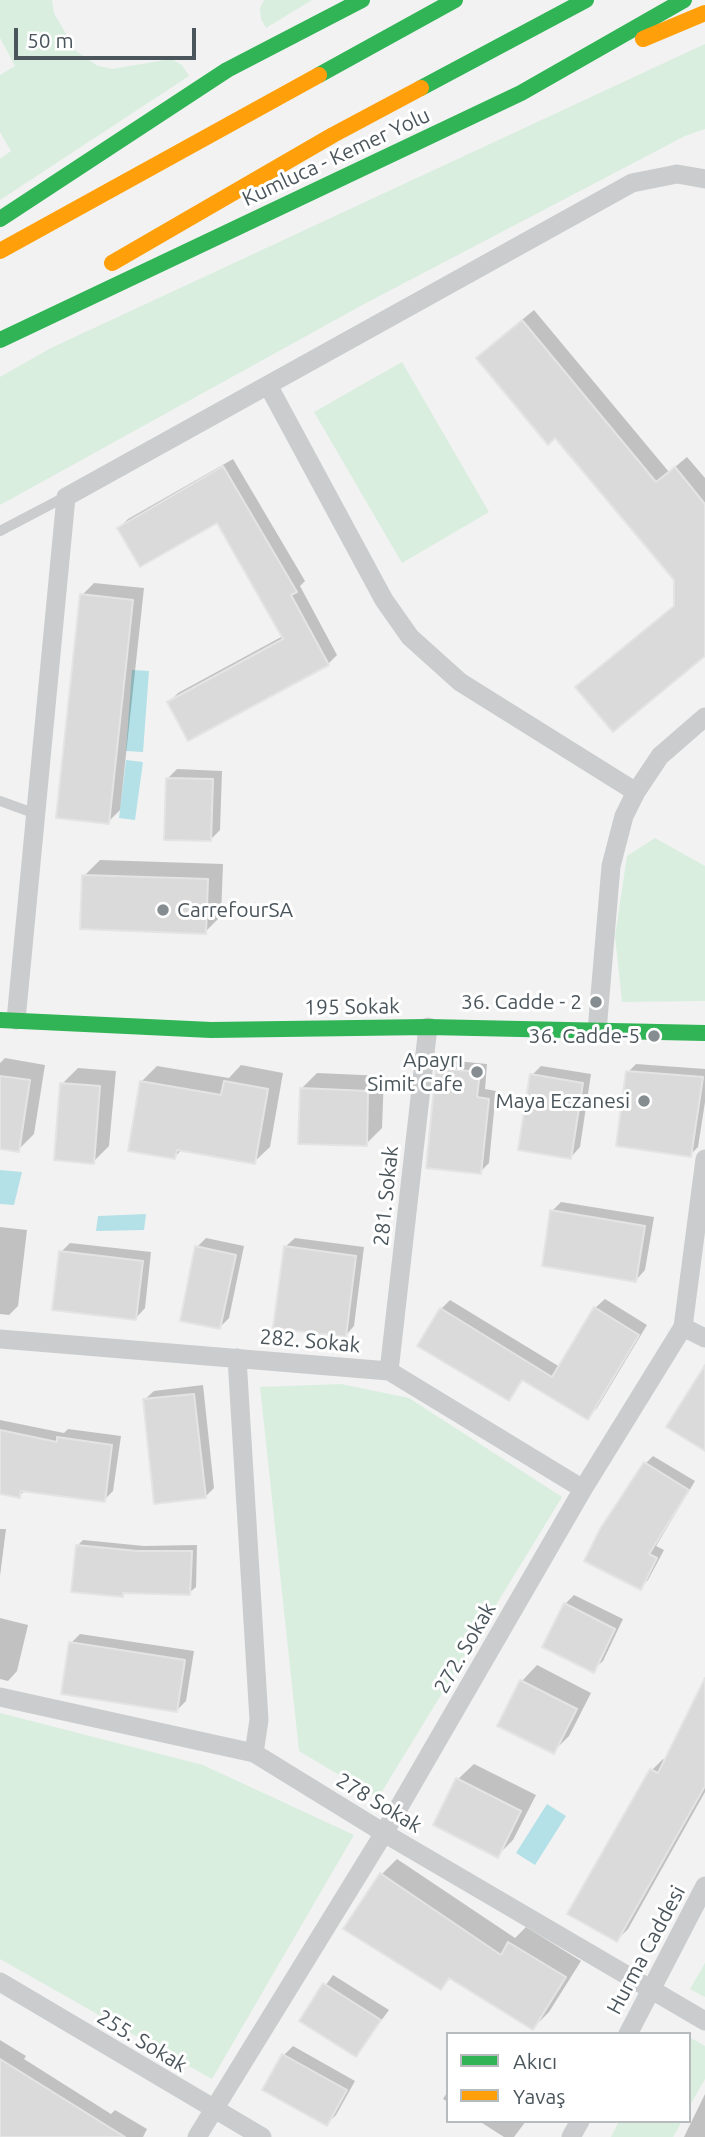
<!DOCTYPE html>
<meta charset="utf-8">
<style>
body{margin:0}
#map{position:relative;width:705px;height:2137px;overflow:hidden;background:#f2f2f2;font-family:Ubuntu,sans-serif}
canvas{display:block}
.legend{position:absolute;left:446px;top:2032px;width:245px;height:91px;box-sizing:border-box;background:#fff;border:2px solid #b7bbbe;margin:0;padding:9px 12px;list-style:none;font-size:21px;color:#4b565c}
.legend li{display:flex;align-items:center;gap:14px;height:35px}
.legend b{width:35px;border:2px solid #b7bbbe}
.scale{position:absolute;left:14px;top:28px;width:182px;height:32px;box-sizing:border-box;border:4px solid #4b565c;border-top:0;padding-left:9px;font-size:21px;line-height:24px;white-space:nowrap;color:#4b565c;-webkit-text-stroke:5px #fff;paint-order:stroke}
</style>
<div id="map">
<canvas width="705" height="2137"></canvas>
<ul class="legend">
<li><b style="height:9px;background:#30b455"></b>Akıcı</li>
<li><b style="height:9px;background:#ff9f0a"></b>Yavaş</li>
</ul>
<div class="scale">50 m</div>
</div>
<script>
const c = document.querySelector('canvas').getContext('2d');
c.lineJoin = 'round';
function fill(path, color) { c.fillStyle = color; c.fill(path, 'evenodd'); }
const poly = rows => new Path2D(rows.map(r => 'M' + r).join(''));
function stroke(path, color, width, dash) { c.strokeStyle = color; c.lineWidth = width; c.lineCap = dash ? 'butt' : 'round'; c.setLineDash(dash || []); c.stroke(path); }
function drawText(font, color, halo, rows, align = 'center') {
  c.font = font + ' Ubuntu,sans-serif'; c.lineWidth = 6; c.setLineDash([]); c.textBaseline = 'middle'; c.strokeStyle = halo; c.fillStyle = color; for (const [text, x, y, turn = 0] of rows) {
    c.save(); c.translate(x, y); c.rotate((+turn || 0) * Math.PI / 180); c.textAlign = isNaN(turn) ? turn : align; if (halo) c.strokeText(text, 0, 0); c.fillText(text, 0, 0); c.restore();
  }
}
fill(poly([
 [0,0,52,0,54,13,76,51,98,66,112,69,171,59,182,65,189,76,0,200,0,159,11,151,0,132,0,75,15,66,0,38],
 [264,0,312,0,266,28,261,19,260,8],
 [705,44,705,129,685,136,366,303,0,505,0,377,51,348],
 [402,362,489,512,402,563,314,412],
 [655,838,705,866,705,1001,622,1002,615,936,627,856],
 [341,1384,409,1398,562,1497,378,1798,299,1751,260,1387],
 [0,1713,203,1765,354,1835,212,2079,0,1959],
 [705,1963,705,1997,690,1989],
 [689,2037,705,2046,705,2079,689,2107],
 [619,2121,682,2121,673,2137,611,2137]
]), '#d9eedf');
fill(poly([
 [132,670,149,671,143,752,126,751],
 [126,760,143,762,135,820,119,818],
 [0,1170,22,1172,14,1205,0,1204],
 [146,1214,144,1230,96,1231,98,1216],
 [547,1804,566,1816,535,1865,516,1853]
]), '#b3e1e7');
fill(poly([
 [534,310,669,472,687,457,705,478,705,657,577,687,676,604,675,580,490,346],
 [233,459,305,581,300,586,337,655,328,664,169,702,178,693,283,636,217,520,119,528,128,519],
 [94,583,144,588,120,810,108,822,82,595],
 [177,769,222,771,220,830,211,839,168,778],
 [100,860,223,864,221,916,205,932,84,876],
 [5,1058,45,1065,34,1134,18,1150,0,1147,0,1063],
 [446,1060,487,1064,485,1089,496,1091,489,1163,480,1172,437,1068],
 [636,1064,705,1069,705,1102,698,1147,690,1155,628,1072],
 [241,1065,283,1073,270,1147,254,1162,182,1149,175,1157,141,1082,157,1066,229,1078],
 [541,1066,591,1074,580,1147,571,1157,532,1075],
 [78,1068,116,1071,109,1146,93,1162,62,1084],
 [317,1073,384,1076,382,1128,366,1144,301,1089],
 [561,1202,654,1217,645,1270,636,1280,552,1211],
 [0,1227,27,1230,18,1306,9,1315,0,1314],
 [206,1238,244,1246,229,1318,220,1327,197,1247],
 [295,1238,364,1247,354,1326,345,1336,285,1247],
 [70,1243,151,1252,145,1308,136,1318,61,1252],
 [605,1299,647,1325,597,1408,587,1418,524,1379,509,1399,441,1309,450,1300,560,1367,595,1308],
 [203,1385,214,1488,205,1497,144,1400,154,1391],
 [0,1420,64,1433,68,1429,121,1436,113,1491,104,1500,26,1490,19,1496,0,1492],
 [653,1456,695,1481,656,1546,664,1550,648,1580,640,1588,645,1464],
 [0,1529,6,1529,0,1576],
 [83,1540,144,1546,197,1545,196,1587,189,1593,126,1591,122,1595,77,1546],
 [574,1595,623,1619,603,1661,593,1670,565,1604],
 [0,1618,28,1625,17,1671,8,1681,0,1679],
 [80,1634,194,1651,186,1701,177,1710,71,1643],
 [537,1665,591,1693,569,1736,553,1752,522,1681],
 [705,1686,705,1792,628,1929,617,1940,652,1770,663,1759,666,1761],
 [474,1764,536,1795,513,1840,497,1856,458,1779],
 [397,1859,515,1938,526,1927,581,1961,549,2012,533,2028,451,1978,441,1987,381,1875],
 [333,1975,389,2010,356,2055,301,2020],
 [0,2040,26,2056,24,2059,111,2114,115,2110,147,2129,143,2137,0,2137],
 [293,2046,355,2081,336,2115,327,2124,264,2089,284,2055],
 [448,2091,448,2102,443,2099],
 [705,2094,705,2137,684,2137],
 [479,2121,526,2121,514,2137,504,2137]
]), '#0003');
const building = poly([
 [522,320,656,482,675,467,705,504,705,656,613,732,575,687,674,606,674,580,555,438,548,445,476,358,522,320],
 [223,466,297,592,291,595,329,665,188,741,167,702,283,639,217,523,140,567,117,528,223,466],
 [80,594,133,600,109,824,56,818,80,594],
 [166,778,213,779,211,841,164,840,166,778],
 [82,875,208,879,206,934,80,929,82,875],
 [436,1068,480,1072,477,1097,489,1099,481,1174,426,1168,436,1068],
 [626,1071,703,1077,691,1157,616,1146,626,1071],
 [530,1074,583,1083,571,1159,518,1150,530,1074],
 [0,1076,30,1080,19,1152,0,1149,0,1076],
 [140,1081,221,1095,224,1081,268,1089,255,1164,177,1150,175,1159,128,1151,140,1081],
 [60,1083,100,1086,94,1164,54,1160,60,1083],
 [300,1088,368,1091,367,1146,298,1144,300,1088],
 [550,1210,645,1226,636,1282,542,1266,550,1210],
 [195,1246,236,1255,220,1329,180,1321,195,1246],
 [284,1246,356,1256,346,1337,273,1328,284,1246],
 [59,1251,143,1261,136,1320,52,1310,59,1251],
 [594,1307,639,1335,588,1420,522,1380,509,1401,417,1346,440,1308,552,1377,594,1307],
 [705,1365,705,1451,666,1427,705,1365],
 [194,1394,206,1498,154,1504,143,1399,194,1394],
 [0,1430,57,1442,57,1437,112,1445,105,1502,21,1491,20,1498,0,1494,0,1430],
 [644,1462,689,1490,649,1554,657,1558,641,1590,584,1561,600,1529,644,1462],
 [76,1545,137,1551,192,1551,190,1595,123,1593,123,1597,71,1592,76,1545],
 [564,1603,615,1629,594,1673,542,1647,564,1603],
 [69,1642,185,1660,177,1712,61,1694,69,1642],
 [705,1678,705,1786,617,1942,567,1914,650,1769,658,1773,705,1678],
 [520,1680,577,1709,554,1754,497,1726,520,1680],
 [456,1778,521,1811,498,1858,433,1825,456,1778],
 [380,1873,501,1955,508,1942,566,1977,533,2030,449,1978,441,1990,343,1929,380,1873],
 [323,1983,381,2020,356,2057,299,2021,323,1983],
 [282,2054,347,2090,327,2126,262,2090,282,2054],
 [0,2059,125,2137,0,2137,0,2059]
]);
fill(building, '#dadadb');
stroke(building, '#e4e4e4', 2);
stroke(poly([
 [0,531,65,497],
 [0,801,36,814]
]), '#cacccd', 10);
stroke(poly([
 [269,387,384,600,410,637,460,682,636,792],
 [16,1020,66,497,632,183,677,174,705,179],
 [597,1031,611,866,624,816,636,792,660,756,705,717],
 [683,1327,705,1338],
 [0,1339,389,1371,583,1489],
 [237,1358,259,1720,254,1753],
 [389,1371,428,1027],
 [0,1697,254,1753,384,1833,705,2021],
 [0,1982,262,2137],
 [628,2034,705,1886],
 [197,2137,384,1833,583,1489,683,1327,705,1159],
 [571,2137,580,2121]
]), '#cacccd', 19);
stroke(poly([
 [319,75,455,0],
 [421,88,586,0],
 [0,219,227,70,362,0],
 [0,340,521,93,684,0],
 [0,1020,211,1030,428,1027,705,1033]
]), '#30b455', 16);
stroke(poly([
 [643,39,705,13],
 [0,251,319,75],
 [112,263,333,135,421,88]
]), '#ff9f0a', 16);
for (const [x, y, r, color] of [
 [163,910,7,"#858d90"],
 [596,1002,7,"#858d90"],
 [654,1036,7,"#858d90"],
 [477,1072,7,"#858d90"],
 [644,1101,7,"#858d90"]
]) { const dot = new Path2D(); dot.arc(x, y, r, 0, 2 * Math.PI); c.fillStyle = color; c.fill(dot); stroke(dot, '#fff', 2.5); }
drawText('21px', '#4b565c', '#fff', [
 ["Kumluca - Kemer Yolu",336,157,-25],
 ["195 Sokak",352,1007,-1],
 ["281. Sokak",386,1196,-84],
 ["282. Sokak",310,1341,5],
 ["272. Sokak",465,1648,-60],
 ["278 Sokak",379,1803,31],
 ["Hurma Caddesi",646,1950,-62],
 ["255. Sokak",142,2041,31]
]);
drawText('21px', '#4b565c', '#fff', [
 ["CarrefourSA",177,910,"left"],
 ["36. Cadde - 2",582,1002],
 ["36. Cadde-5",640,1036],
 ["Apayrı",463,1060],
 ["Simit Cafe",463,1084],
 ["Maya Eczanesi",630,1101]
], 'right');
</script>
